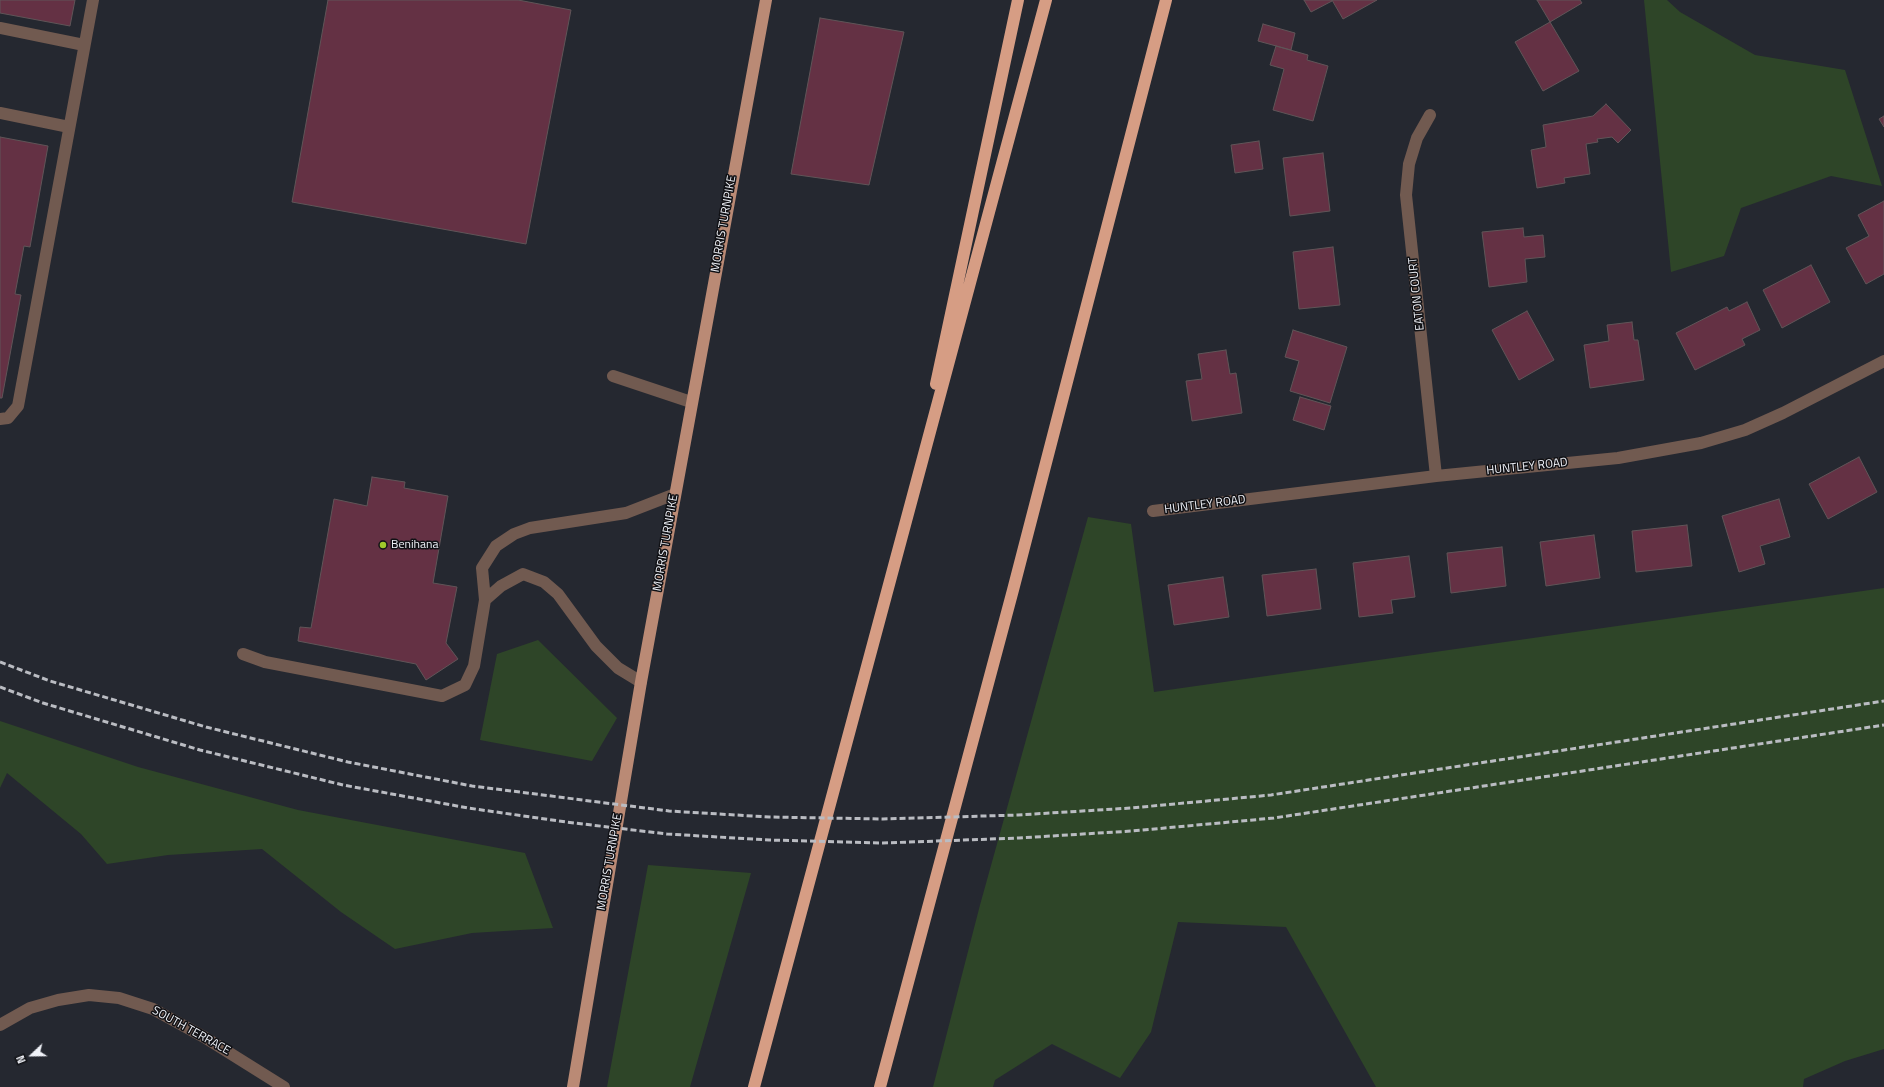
<!DOCTYPE html>
<style>
body{margin:0}
#map{position:relative;width:1884px;height:1087px;overflow:hidden;background:#252830;font-family:"Titillium Web",sans-serif}
canvas{display:block}
.north{position:absolute;left:12px;top:1035px;width:40px;height:40px;-webkit-text-stroke:3px #101115;paint-order:stroke;rotate:248deg;font-size:11px;font-weight:700;line-height:16px;text-align:center;color:#f0f2f8}
.north::after{content:'';display:block;margin:auto;width:14px;height:18px;background:#f0f2f8;clip-path:polygon(50% 0,100% 100%,50% 72%,0 100%)}
</style>
<div id="map">
<canvas width="1884" height="1087"></canvas>
<div class="north">N</div>
</div>
<script>
const c = document.querySelector('canvas').getContext('2d');
c.lineJoin = 'round';
function fill(path, color) { c.fillStyle = color; c.fill(path, 'evenodd'); }
const poly = rows => new Path2D(rows.map(r => 'M' + r).join(''));
function stroke(path, color, width, dash) { c.strokeStyle = color; c.lineWidth = width; c.lineCap = dash ? 'butt' : 'round'; c.setLineDash(dash || []); c.stroke(path); }
function drawText(font, color, halo, rows, align = 'center') {
  c.font = font + ' "Titillium Web",sans-serif'; c.lineWidth = 3; c.setLineDash([]); c.textBaseline = 'middle'; c.strokeStyle = halo; c.fillStyle = color; for (const [text, x, y, turn = 0] of rows) {
    c.save(); c.translate(x, y); c.rotate((+turn || 0) * Math.PI / 180); c.textAlign = isNaN(turn) ? turn : align; if (halo) c.strokeText(text, 0, 0); c.fillText(text, 0, 0); c.restore();
  }
}
fill(poly([
 [1644,0,1667,0,1680,12,1755,55,1845,70,1882,186,1831,176,1741,208,1724,256,1671,272],
 [1088,517,1131,524,1154,692,1884,588,1884,1049,1845,1061,1804,1079,1803,1087,1376,1087,1286,927,1178,922,1151,1032,1120,1078,1052,1044,995,1080,993,1087,933,1087,980,905],
 [538,640,617,718,592,761,480,740,497,654],
 [0,721,138,767,298,810,525,853,553,928,472,933,395,949,341,912,262,849,168,855,107,864,81,834,7,773,0,788],
 [648,865,751,873,690,1087,607,1087]
]), '#2e4528');
const building = poly([
 [0,0,75,0,70,26,0,13,0,0],
 [328,0,518,0,571,10,526,244,292,202,328,0],
 [1304,0,1332,0,1332,1,1311,12,1304,0],
 [1332,0,1377,0,1343,19,1332,0],
 [1537,0,1580,0,1582,3,1550,22,1537,0],
 [820,18,904,32,869,185,791,174,820,18],
 [1550,22,1579,71,1543,91,1515,42,1550,22],
 [1263,24,1295,33,1291,50,1258,41,1263,24],
 [1276,46,1308,55,1307,60,1328,66,1313,121,1273,110,1284,69,1270,65,1276,46],
 [1606,104,1631,130,1618,143,1612,137,1597,139,1598,142,1586,144,1590,174,1564,178,1565,183,1537,188,1531,150,1546,147,1543,125,1593,116,1606,104],
 [1884,116,1884,127,1879,119,1884,116],
 [0,137,48,146,30,247,24,246,15,294,21,295,2,398,0,398,0,137],
 [1259,141,1263,169,1235,173,1231,145,1259,141],
 [1323,153,1330,211,1290,216,1283,158,1323,153],
 [1884,201,1884,274,1866,284,1846,248,1869,236,1858,215,1884,201],
 [1523,228,1524,237,1543,235,1545,257,1525,259,1527,282,1489,287,1482,232,1523,228],
 [1333,247,1340,305,1299,309,1293,252,1333,247],
 [1811,265,1830,302,1782,328,1763,290,1811,265],
 [1747,302,1760,330,1742,339,1745,345,1695,370,1676,333,1727,307,1729,311,1747,302],
 [1527,311,1554,360,1519,380,1492,330,1527,311],
 [1632,322,1634,340,1638,340,1644,380,1590,388,1584,345,1609,341,1607,325,1632,322],
 [1293,330,1347,347,1330,403,1290,391,1299,361,1285,357,1293,330],
 [1226,350,1230,374,1236,373,1242,413,1192,421,1186,381,1202,379,1198,354,1226,350],
 [1300,397,1331,406,1324,430,1293,420,1300,397],
 [1859,457,1877,492,1828,519,1809,484,1859,457],
 [372,477,405,482,404,488,448,496,433,583,457,587,446,643,458,659,426,680,416,664,298,641,300,627,311,628,334,499,367,506,372,477],
 [1779,499,1790,537,1760,546,1765,564,1739,572,1722,516,1779,499],
 [1687,525,1692,566,1636,572,1632,531,1687,525],
 [1594,535,1600,578,1546,586,1540,542,1594,535],
 [1502,547,1506,586,1451,593,1447,553,1502,547],
 [1409,556,1415,597,1391,600,1393,613,1359,617,1353,563,1409,556],
 [1316,569,1321,609,1267,616,1262,575,1316,569],
 [1223,577,1229,617,1174,625,1168,585,1223,577]
]);
fill(building, '#643144');
stroke(building, '#605558', 1);
stroke(poly([
 [0,28,84,45],
 [0,113,69,127],
 [1430,115,1417,138,1409,164,1406,195,1436,476],
 [613,376,691,402],
 [0,419,8,418,18,406,93,0],
 [1153,511,1436,476,1618,458,1701,443,1745,430,1783,413,1884,361],
 [485,600,501,586,523,574,544,582,558,594,596,646,618,668,641,682],
 [243,654,265,662,442,696,465,685,474,666,485,600,482,568,496,546,514,534,530,528,626,513,675,494],
 [0,1025,30,1008,58,1000,89,995,119,998,153,1009,204,1037,284,1087]
]), '#715a50', 12);
stroke(poly([
 [573,1087,641,682,766,0]
]), '#ba8a75', 12);
stroke(poly([
 [936,384,1018,0],
 [754,1087,1046,0],
 [880,1087,1013,590,1166,0]
]), '#d69d84', 12);
stroke(poly([
 [0,662,50,681,206,727,348,762,472,786,669,811,769,817,883,819,1018,815,1131,808,1271,795,1884,701],
 [0,687,43,703,200,750,343,785,468,808,566,822,667,834,769,840,883,843,1019,838,1132,831,1274,818,1884,725]
]), '#babcc2', 3, [6, 3]);
for (const [x, y, r, color] of [
 [383,545,4,"#a0c92b"]
]) { const dot = new Path2D(); dot.arc(x, y, r, 0, 2 * Math.PI); c.fillStyle = color; c.fill(dot); stroke(dot, '#101115', 1.5); }
drawText('12px', '#f0f2f8', '#101115', [
 ["MORRIS TURNPIKE",724,224,-80],
 ["EATON COURT",1417,294,-96],
 ["HUNTLEY ROAD",1527,467,-6],
 ["HUNTLEY ROAD",1205,505,-7],
 ["MORRIS TURNPIKE",666,543,-80],
 ["MORRIS TURNPIKE",610,862,-80],
 ["SOUTH TERRACE",191,1031,29]
]);
drawText('12px', '#f0f2f8', '#101115', [
 ["Benihana",391,545]
], 'left');
</script>
